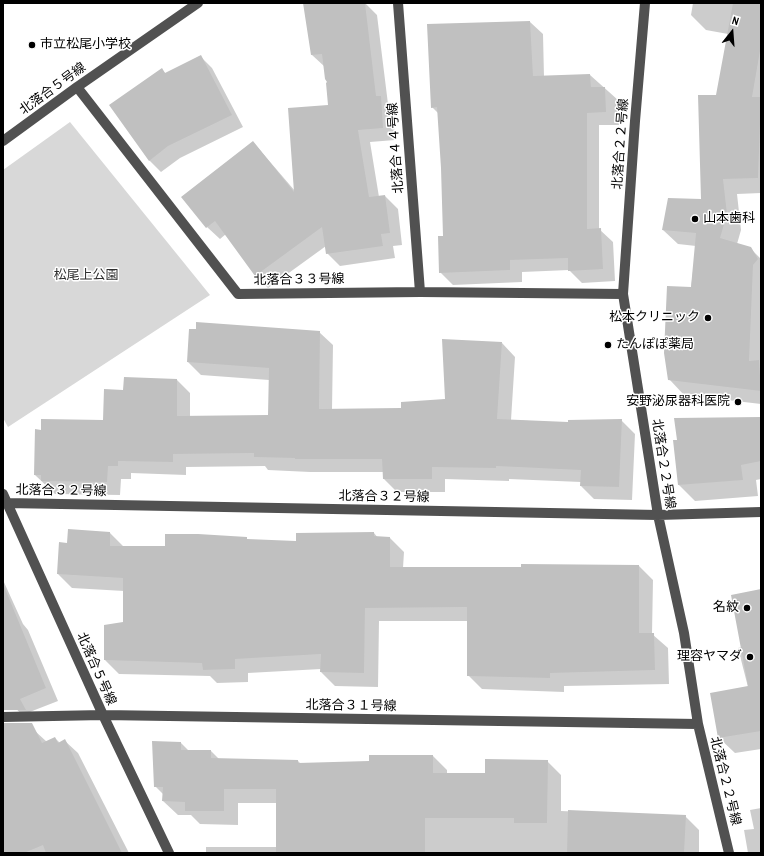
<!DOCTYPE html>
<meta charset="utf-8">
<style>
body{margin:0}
#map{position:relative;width:764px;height:856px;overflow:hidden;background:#fff;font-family:"Archivo Narrow",sans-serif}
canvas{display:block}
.frame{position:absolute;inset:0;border:4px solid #000;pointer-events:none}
.north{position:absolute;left:712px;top:12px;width:40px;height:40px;-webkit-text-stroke:3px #fff;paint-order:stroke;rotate:17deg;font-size:11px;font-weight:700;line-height:16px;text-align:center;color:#000}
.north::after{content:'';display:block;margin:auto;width:14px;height:18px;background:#000;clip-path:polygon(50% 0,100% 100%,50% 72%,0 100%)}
</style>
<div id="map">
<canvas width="764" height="856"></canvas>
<div class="frame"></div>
<div class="north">N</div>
</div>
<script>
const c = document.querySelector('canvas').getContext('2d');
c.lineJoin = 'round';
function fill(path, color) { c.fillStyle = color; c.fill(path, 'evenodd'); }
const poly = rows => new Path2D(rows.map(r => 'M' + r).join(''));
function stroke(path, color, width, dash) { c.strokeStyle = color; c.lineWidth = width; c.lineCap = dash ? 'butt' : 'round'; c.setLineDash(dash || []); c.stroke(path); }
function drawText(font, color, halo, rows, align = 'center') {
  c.font = font + ' "Archivo Narrow","Noto Sans JP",sans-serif'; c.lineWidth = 3; c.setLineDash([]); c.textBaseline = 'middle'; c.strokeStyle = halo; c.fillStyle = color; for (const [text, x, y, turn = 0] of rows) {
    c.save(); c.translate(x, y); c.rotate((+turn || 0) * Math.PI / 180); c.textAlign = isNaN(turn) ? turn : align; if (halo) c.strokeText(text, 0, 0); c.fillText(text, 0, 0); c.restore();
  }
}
fill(poly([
 [70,122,210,295,8,427,3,418,3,170]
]), '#d8d8d8');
fill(poly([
 [365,3,377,15,388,104,393,109,395,140,370,142,379,197,385,196,398,209,402,245,393,246,395,258,340,266,327,253,326,246,268,288,256,275,226,234,220,239,207,227,253,142,295,191,330,106,329,82,325,67,312,55,304,4],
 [693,3,761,3,761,193,737,194,741,230,737,244,750,248,761,259,761,404,684,395,669,379,691,288,696,246,678,244,663,230,702,200,728,34,706,30,691,15],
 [530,22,543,34,544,77,590,75,618,100,619,125,599,125,599,229,613,242,615,281,582,283,569,270,522,272,522,282,453,285,440,272,444,237,442,168,438,113,432,107],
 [200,56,212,68,243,127,180,158,161,172,149,160,162,70,166,74],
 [319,332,333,345,332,410,402,409,446,399,502,343,515,357,511,420,569,423,621,420,635,434,632,500,594,499,581,486,581,482,509,479,509,481,445,479,445,492,397,492,384,479,384,472,310,472,268,470,265,466,186,467,186,475,131,473,131,479,121,479,120,495,55,494,35,475,42,431,104,421,124,391,177,380,190,393,190,417,269,416,269,380,201,375,188,362],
 [761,418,761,479,756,480,758,496,695,501,679,485,674,441],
 [69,530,110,533,124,547,166,547,246,538,248,540,297,542,374,533,378,538,390,538,404,552,403,568,639,566,653,580,652,634,668,648,669,684,564,686,564,692,482,689,468,675,468,621,379,621,378,687,335,686,321,672,321,669,248,673,248,682,217,683,210,676,119,674,105,660,124,623,124,591,72,588,58,574,68,544],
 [3,580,23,624,28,630,58,701,22,715,10,702,3,686],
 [761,590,761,749,735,753,719,738,711,694,748,687,738,648,742,647],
 [35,731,47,742,55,738,60,743,65,741,78,753,129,853,3,853,3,746],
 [153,742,181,743,189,751,211,751,219,759,298,761,301,764,370,762,433,756,447,770,447,774,486,774,547,761,561,775,561,811,685,816,699,830,699,853,206,853,206,847,277,847,277,803,238,803,238,825,200,824,191,815,178,815,163,801,164,795,155,786],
 [761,808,761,853,748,853,744,830,754,829,750,810]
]), '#0003');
fill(poly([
 [303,3,365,3,376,96,381,96,383,128,358,130,369,197,385,195,390,233,381,234,383,246,326,254,322,227,255,276,215,221,206,228,181,197,253,141,294,192,288,108,328,105,326,83,327,82,325,79,322,54,311,55],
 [733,3,761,3,761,45,752,97,761,97,758,178,723,179,727,214,720,238,751,247,758,259,753,265,749,361,759,360,761,391,668,380,664,353,667,286,691,287,696,233,662,230,668,198,701,199,698,95,716,95],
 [530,21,533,76,590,74,591,87,605,87,606,112,587,113,587,229,601,228,603,269,568,271,568,258,510,260,510,270,439,273,438,236,443,236,441,168,437,107,431,108,427,24],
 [201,55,232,115,168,146,149,161,109,105,162,68,165,73],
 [196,322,320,331,319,409,401,408,401,402,445,399,442,339,502,342,497,419,568,422,568,420,622,419,619,487,580,486,581,470,496,466,496,468,432,467,432,479,383,479,382,459,295,459,295,458,254,457,254,453,173,454,173,462,118,461,118,466,108,466,107,482,41,481,41,475,34,475,35,429,41,430,41,419,103,420,104,389,123,390,124,377,177,379,177,416,268,415,269,368,187,362,189,329,196,329],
 [761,417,761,461,741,465,743,480,678,485,673,440,677,440,674,418],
 [68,529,110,532,110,546,165,546,165,534,198,534,247,537,247,539,296,541,296,533,374,532,374,536,390,537,390,567,521,567,521,564,639,565,639,633,654,633,655,670,550,673,550,678,467,676,467,607,365,608,364,673,320,672,321,654,235,659,235,669,203,670,202,663,104,660,104,625,123,622,123,578,57,574,59,542,67,543],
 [4,586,46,688,20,699,26,710,3,710],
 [761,589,761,731,718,738,710,693,748,686,731,595],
 [3,723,32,723,42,743,55,737,58,743,65,739,122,853,46,853,43,845,24,853,3,853],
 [152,741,181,742,181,750,211,750,211,758,298,760,298,763,369,761,369,755,433,755,433,773,485,773,485,759,548,760,547,823,514,823,514,818,425,818,425,853,276,853,276,789,224,789,224,811,185,811,185,802,162,801,163,787,154,787],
 [568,810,686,815,684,853,567,853]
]), '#c0c0c0');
stroke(poly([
 [398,3,420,292],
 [645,3,635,121,623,294,658,515,684,633,698,724,729,853],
 [77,87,238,294,420,292,623,294],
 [3,141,77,87,198,3],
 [3,494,103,715,169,853],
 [7,503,658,515,761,512],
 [3,717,103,715,698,724]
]), '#515151', 10);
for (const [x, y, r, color] of [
 [32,45,4,"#000"],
 [695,219,4,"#000"],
 [708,318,4,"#000"],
 [608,345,4,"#000"],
 [738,402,4,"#000"],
 [747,608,4,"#000"],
 [750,657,4,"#000"]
]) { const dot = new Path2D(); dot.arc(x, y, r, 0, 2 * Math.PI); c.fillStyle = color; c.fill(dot); stroke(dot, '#fff', 1.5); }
drawText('13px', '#000', '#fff', [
 ["市立松尾小学校",40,45,"left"],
 ["山本歯科",703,219,"left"],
 ["松本クリニック",700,318],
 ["たんぽぽ薬局",616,345,"left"],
 ["安野泌尿器科医院",730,402],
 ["名紋",739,608],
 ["理容ヤマダ",742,657]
], 'right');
drawText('13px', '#000', '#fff', [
 ["北落合５号線",53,89,-36],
 ["北落合２２号線",621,144,-86],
 ["北落合４４号線",396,148,-94],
 ["北落合３３号線",299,280,-1],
 ["北落合２２号線",663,464,81],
 ["北落合３２号線",61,491,1],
 ["北落合３２号線",384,497,1],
 ["北落合５号線",96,669,66],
 ["北落合３１号線",351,706,1],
 ["北落合２２号線",725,781,76]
]);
drawText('13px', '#2f2f2f', '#fff', [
 ["松尾上公園",86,276]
]);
</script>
